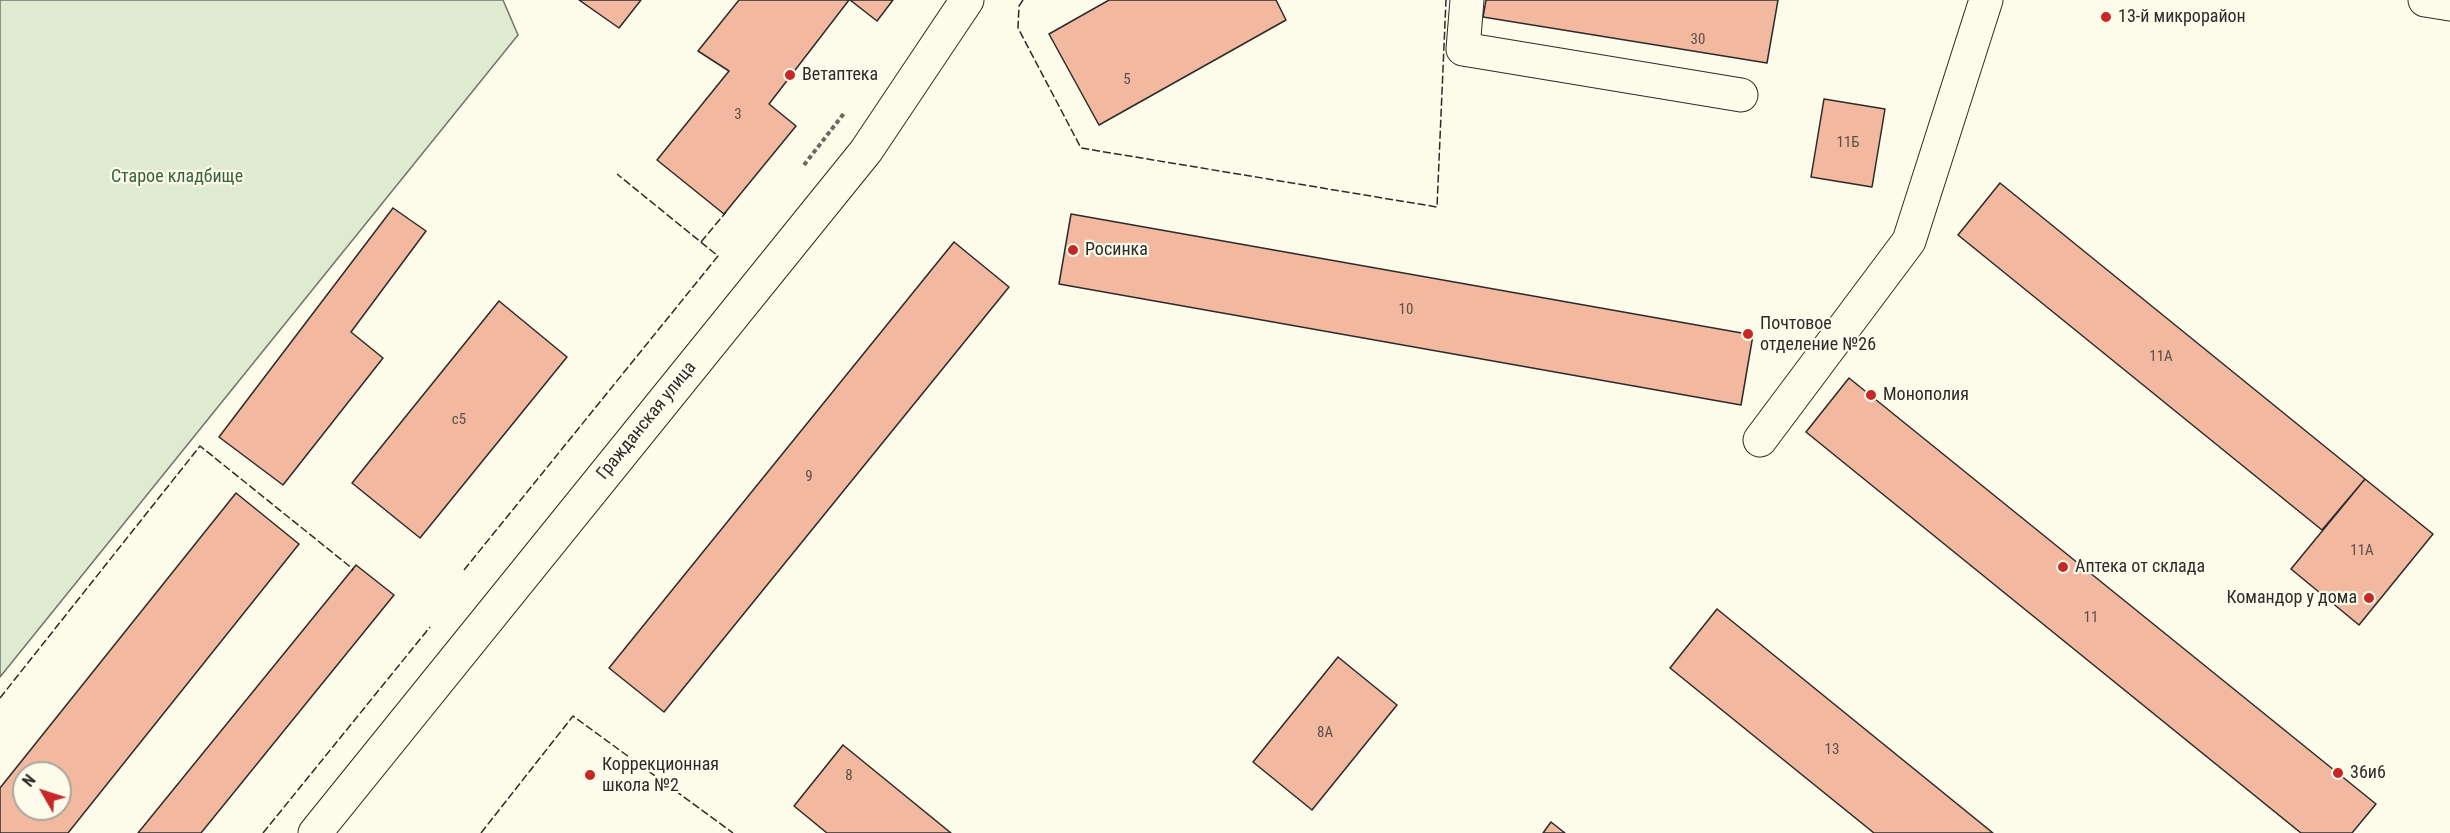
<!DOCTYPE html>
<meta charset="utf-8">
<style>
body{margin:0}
#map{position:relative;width:2450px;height:833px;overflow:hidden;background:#fdfbea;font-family:"Roboto Condensed",sans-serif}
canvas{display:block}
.north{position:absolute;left:12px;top:761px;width:60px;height:60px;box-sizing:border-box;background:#fdfbea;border:2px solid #a9a89e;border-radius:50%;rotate:309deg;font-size:16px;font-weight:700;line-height:24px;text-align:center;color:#2b2b2b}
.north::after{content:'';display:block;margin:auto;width:21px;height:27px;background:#c62828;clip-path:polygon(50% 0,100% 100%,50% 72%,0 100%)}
</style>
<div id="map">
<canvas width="2450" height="833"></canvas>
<div class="north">N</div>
</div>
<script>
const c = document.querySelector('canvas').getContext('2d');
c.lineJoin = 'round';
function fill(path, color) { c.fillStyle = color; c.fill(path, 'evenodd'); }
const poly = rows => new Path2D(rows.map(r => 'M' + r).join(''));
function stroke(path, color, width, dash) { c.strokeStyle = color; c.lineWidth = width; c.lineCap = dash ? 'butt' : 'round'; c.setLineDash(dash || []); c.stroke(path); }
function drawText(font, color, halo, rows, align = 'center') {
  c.font = font + ' "Roboto Condensed",sans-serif'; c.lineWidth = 4.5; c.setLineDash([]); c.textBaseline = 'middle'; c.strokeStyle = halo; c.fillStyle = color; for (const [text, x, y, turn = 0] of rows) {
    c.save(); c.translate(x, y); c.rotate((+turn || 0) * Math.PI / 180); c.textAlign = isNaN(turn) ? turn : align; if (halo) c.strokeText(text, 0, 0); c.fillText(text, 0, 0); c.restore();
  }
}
const green = poly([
 [0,0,503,0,518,35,0,677,0,0]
]);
fill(green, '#deebd1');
stroke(green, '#74746e', 1.5);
const building = poly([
 [579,0,641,0,619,28,579,0],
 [739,0,849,0,769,104,796,126,724,214,657,160,729,71,698,51,739,0],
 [850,0,893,0,877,21,850,0],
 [1109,0,1276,0,1286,20,1099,125,1049,34,1109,0],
 [1486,0,1778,0,1767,63,1483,17,1486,0],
 [1824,99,1885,109,1872,187,1811,177,1824,99],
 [2000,183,2365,479,2322,530,1958,235,2000,183],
 [393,208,426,231,351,332,383,358,283,485,219,437,393,208],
 [1071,214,1753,335,1741,405,1059,284,1071,214],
 [954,242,1009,287,664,712,609,668,954,242],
 [499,301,567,357,420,538,352,483,499,301],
 [1849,378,2376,804,2352,833,2301,833,1806,432,1849,378],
 [2365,479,2433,534,2359,625,2291,569,2365,479],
 [236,493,299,544,68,833,0,833,0,788,236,493],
 [24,773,60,773,60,809,24,809,24,773],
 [356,565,394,595,201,833,138,833,356,565],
 [1717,609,1993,833,1874,833,1670,668,1717,609],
 [1338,657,1397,705,1312,810,1253,762,1338,657],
 [843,745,951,833,827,833,794,806,843,745],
 [1551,822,1565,833,1543,833,1551,822]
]);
fill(building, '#f2b8a0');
stroke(building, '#2b2b2b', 1.5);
const minor = poly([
 [1467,0,1463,49,1741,95],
 [2425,0,2450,4],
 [1760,440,1909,241,1986,0],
 [315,833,866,151,967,0]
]);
stroke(minor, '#2b2b2b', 35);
stroke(poly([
 [804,165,845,112]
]), '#6a6964', 4, [4.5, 3]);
stroke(minor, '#fdfbea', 33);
stroke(poly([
 [1023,0,1019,6,1018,28,1081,148,1437,207,1446,0],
 [701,242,726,212],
 [464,570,718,256,617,174],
 [0,698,200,446,353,569,352,571],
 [263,833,430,627],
 [481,833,573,716,733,833]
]), '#2b2b2b', 1.5, [8, 3]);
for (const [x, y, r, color] of [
 [2106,17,6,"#c62828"],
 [790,75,6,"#c62828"],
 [1073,250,6,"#c62828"],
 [1748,334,6,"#c62828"],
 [1871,395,6,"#c62828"],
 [2063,567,6,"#c62828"],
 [2369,598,6,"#c62828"],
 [2338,773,6,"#c62828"],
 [590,775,6,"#c62828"]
]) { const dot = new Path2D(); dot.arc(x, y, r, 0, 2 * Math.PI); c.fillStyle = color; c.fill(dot); stroke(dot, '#fdfbea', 2); }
drawText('15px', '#5d4e48', null, [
 ["30",1698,40],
 ["5",1127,80],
 ["3",738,115],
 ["11Б",1848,143],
 ["10",1406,310],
 ["11А",2161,357],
 ["с5",459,420],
 ["9",809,477],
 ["11А",2362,551],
 ["11",2091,618],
 ["8А",1325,733],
 ["13",1832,750],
 ["8",849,776]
]);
drawText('18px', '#2b2b2b', '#fdfbea', [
 ["13-й микрорайон",2118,17],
 ["Ветаптека",802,75],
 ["Росинка",1085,250],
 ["Почтовое",1760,324],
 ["отделение №26",1760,345],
 ["Монополия",1883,395],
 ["Аптека от склада",2075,567],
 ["Командор у дома",2357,598,"right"],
 ["Коррекционная",602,765],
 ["школа №2",602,786],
 ["36и6",2350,773]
], 'left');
drawText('18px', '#34623c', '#fdfbea', [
 ["Старое кладбище",177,177]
]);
drawText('18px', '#2b2b2b', '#fdfbea', [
 ["Гражданская улица",647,421,-51]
]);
</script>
